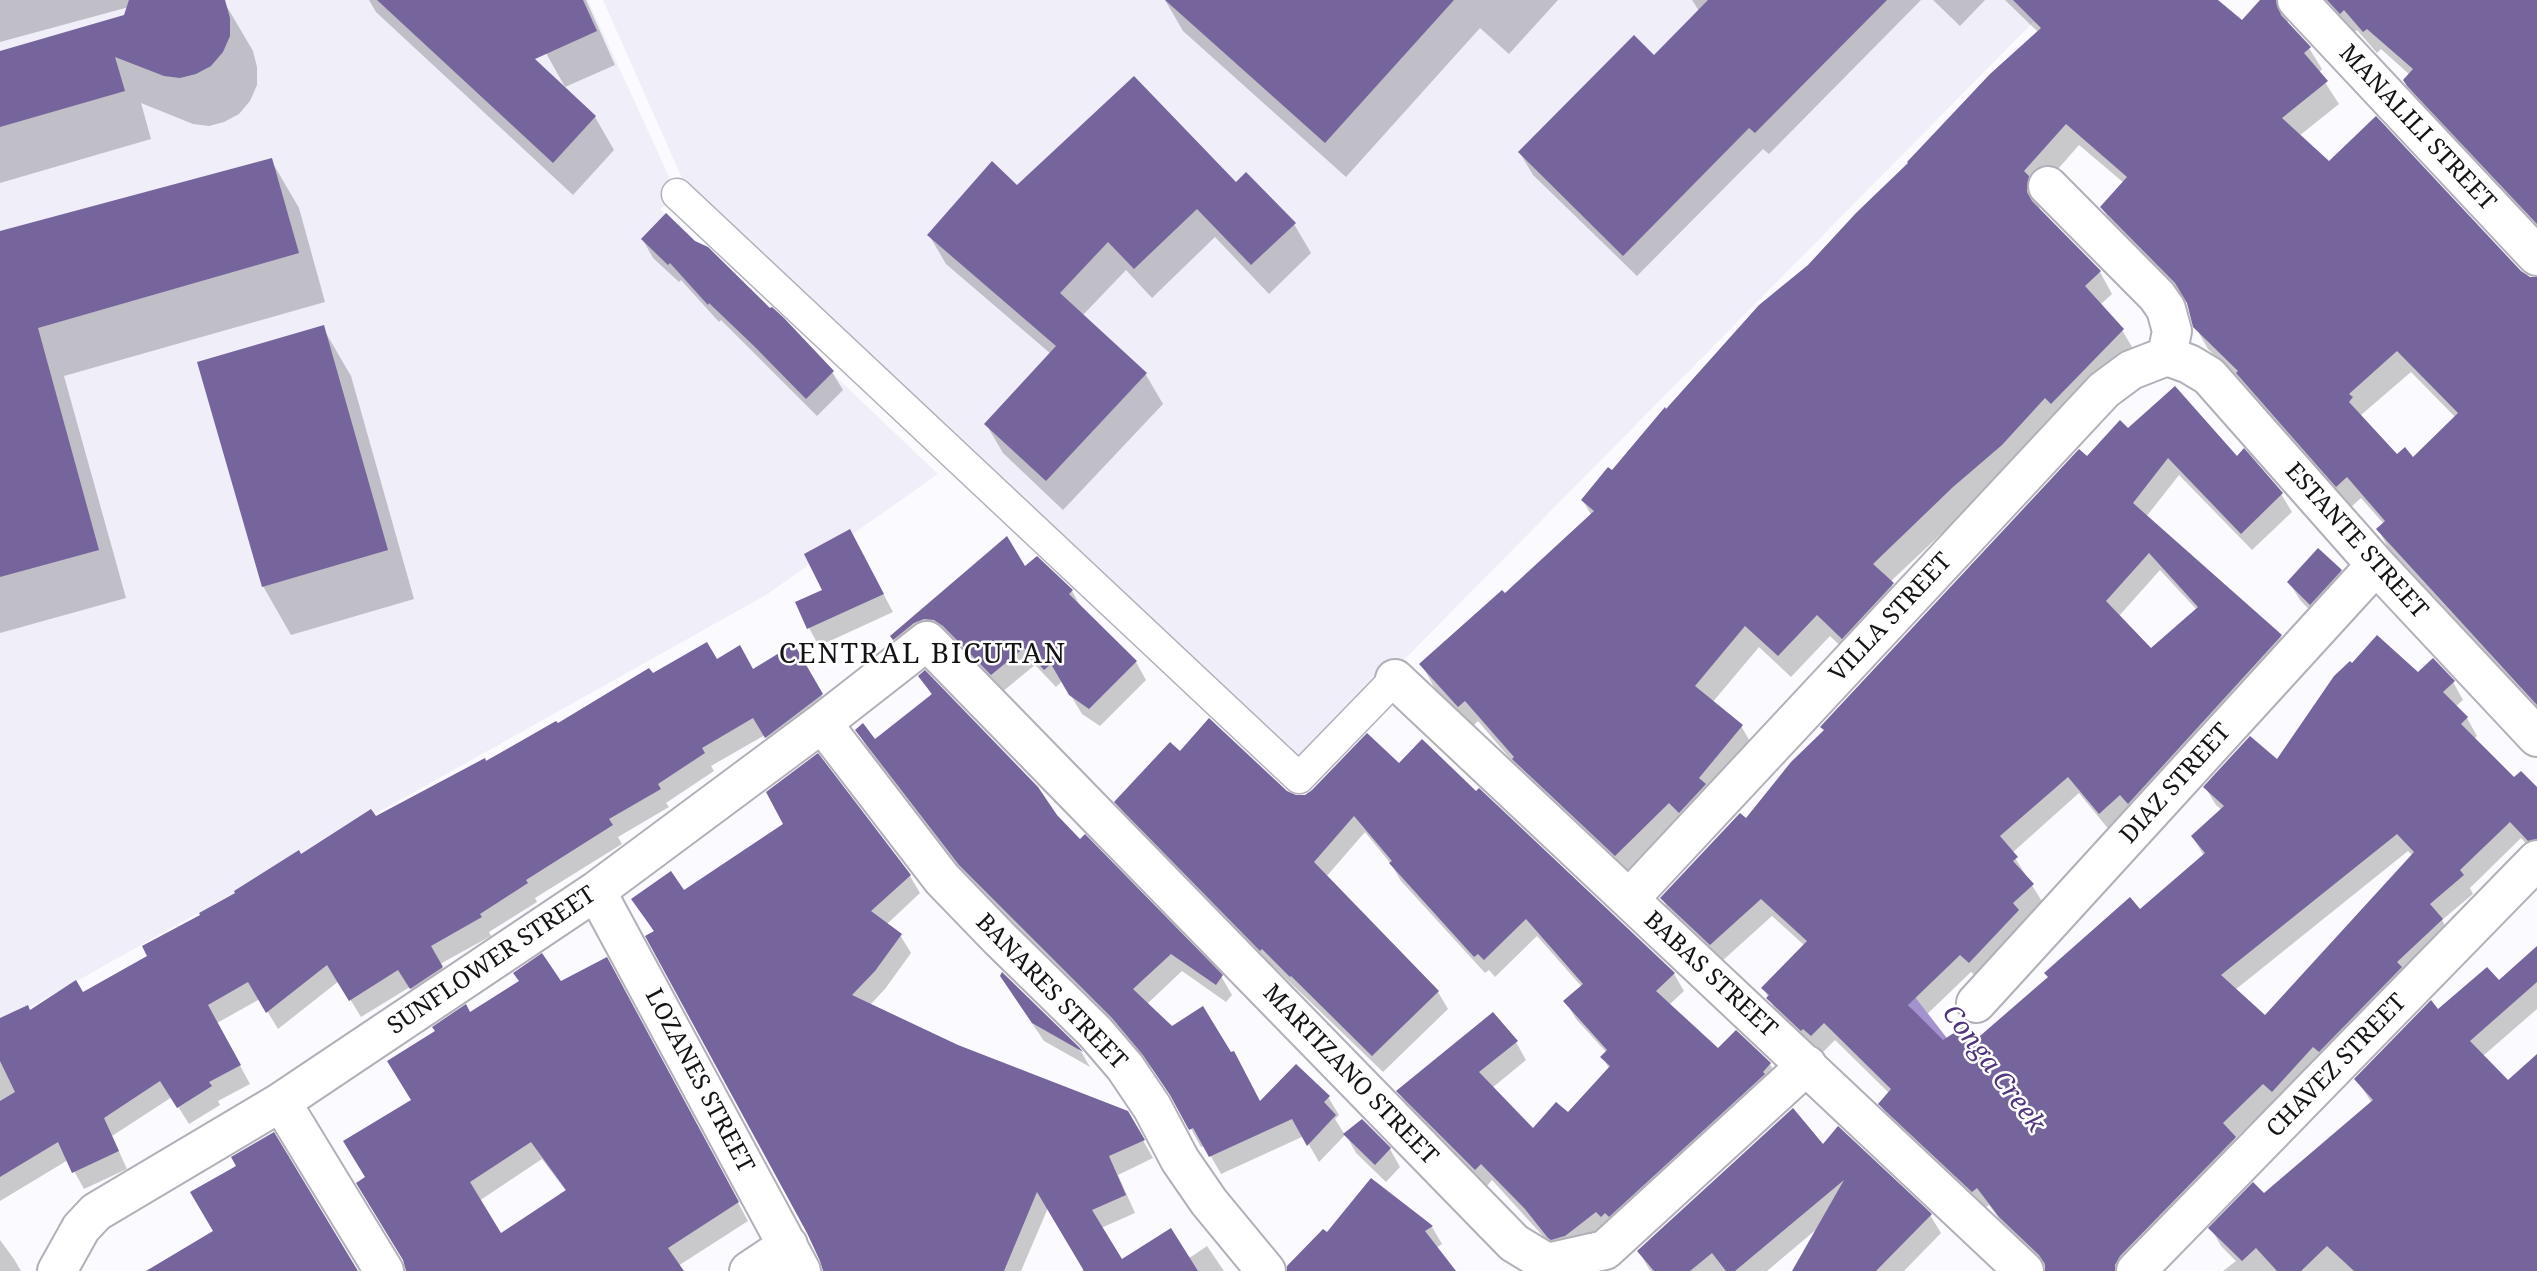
<!DOCTYPE html>
<style>
body{margin:0}
canvas{display:block;background:#fbfafe}
</style>
<canvas width="2537" height="1271"></canvas>
<script>
const c = document.querySelector('canvas').getContext('2d');
c.lineJoin = 'round';
function fill(path, color) { c.fillStyle = color; c.fill(path, 'evenodd'); }
const poly = rows => new Path2D(rows.map(r => 'M' + r).join(''));
function stroke(path, color, width, dash) { c.strokeStyle = color; c.lineWidth = width; c.lineCap = dash ? 'butt' : 'round'; c.setLineDash(dash || []); c.stroke(path); }
function drawText(font, color, halo, rows, align = 'center') {
  c.font = font + ' "Noto Serif",serif'; c.lineWidth = 5; c.setLineDash([]); c.textBaseline = 'middle'; c.strokeStyle = halo; c.fillStyle = color; for (const [text, x, y, turn = 0] of rows) {
    c.save(); c.translate(x, y); c.rotate((+turn || 0) * Math.PI / 180); c.textAlign = isNaN(turn) ? turn : align; if (halo) c.strokeText(text, 0, 0); c.fillText(text, 0, 0); c.restore();
  }
}
fill(poly([
 [0,0,588,0,677,194,660,209,938,474,766,595,0,1024],
 [603,0,2055,0,1391,673,1301,767,685,185]
]), '#f0eef8');
fill(poly([
 [0,0,223,0,253,51,257,67,257,85,250,101,239,114,224,122,209,126,193,124,141,103,151,139,0,183,0,53,125,17,129,7,0,42],
 [369,0,469,0,595,117,614,150,573,195,376,12],
 [522,0,586,0,615,65,565,87,546,53],
 [1165,0,1558,0,1509,54,1480,28,1346,177,1183,31],
 [1692,0,1921,0,1769,154,1763,149,1637,276,1533,175,1520,153,1654,57,1699,11],
 [1933,0,1985,0,1960,26],
 [2005,0,2216,0,2242,22,2262,0,2537,0,2537,230,2418,102,2405,80,2410,75,2381,49,2377,53,2357,30,2353,34,2288,16,2288,25,2309,48,2322,69,2319,73,2339,104,2299,136,2329,163,2529,278,2537,279,2537,711,2390,551,2378,529,2384,524,2361,498,2350,508,2251,395,2245,385,2208,349,2195,326,2187,303,2115,229,2102,208,2124,183,2079,145,2037,193,2041,200,2039,211,2100,272,2112,294,2100,305,2122,330,2135,352,1890,582,1905,606,1855,660,1830,636,1791,677,1759,647,1712,703,1741,726,1754,748,1628,877,1527,781,1519,769,1478,721,1471,728,1434,687,1422,665,1505,595,1592,516,1583,501,1612,473,1667,411,2039,33],
 [2411,372,2456,418,2413,460,2396,456,2361,415],
 [271,160,299,208,325,302,64,376,126,598,0,633,0,233],
 [1236,184,1294,224,1311,253,1269,294,1215,237,1152,298,1126,270,1082,316,1146,375,1163,404,1063,510,1003,453,986,424,1051,354,946,264,929,235,1017,187],
 [643,240,694,243,832,372,843,390,817,416,721,320,719,322,681,280,679,282,653,258],
 [323,328,351,376,414,599,291,635,263,586],
 [2128,430,2237,458,2281,494,2292,512,2252,550,2179,475,2146,517,2281,637,2291,654,2110,831,2079,793,2012,853,2043,903,2023,921,2027,929,1980,980,1971,972,1921,1020,1943,1042,1973,1045,2140,912,2204,856,2193,837,2222,810,2216,805,2205,787,2277,762,2418,675,2453,682,2463,700,2455,707,2467,718,2477,736,2474,739,2514,779,2537,790,2537,856,2521,838,2470,888,2473,894,2442,920,2452,938,2283,1109,2274,1101,2235,1139,2245,1156,2133,1271,2049,1271,2011,1235,1989,1205,1983,1209,1890,1122,1880,1104,1889,1093,1835,1040,1822,1053,1814,1046,1812,1048,1779,1016,1763,988,1805,946,1772,916,1721,962,1672,916,1662,898,1746,821,1825,732,1822,727,2087,458],
 [2160,570,2197,610,2150,650,2119,616],
 [2408,851,2413,856,2265,1017,2235,990],
 [1006,539,1025,569,1072,591,1082,609,1136,662,1146,680,1100,726,1082,714,1062,681,1056,687,1035,665,1002,692,904,657,892,636],
 [860,550,893,612,819,646,809,628,825,590],
 [2341,571,2351,589,2321,622,2300,600,2289,582],
 [793,647,832,713,776,755,765,735,711,766,714,771,666,803,669,807,618,837,622,844,535,898,537,902,489,932,491,936,440,964,452,985,421,1006,410,987,361,1017,339,981,278,1029,260,999,217,1023,250,1084,218,1101,220,1105,189,1124,172,1097,112,1136,127,1169,84,1189,68,1160,0,1201,0,1020,30,1013,83,994,150,957,203,916,301,856,652,675,716,661,753,671],
 [921,676,1055,816,1221,976,1232,995,1226,1002,1182,971,1147,1004,1261,1104,1328,1097,1339,1115,1335,1119,1345,1135,1319,1162,1304,1136,1221,1174,1205,1146,1201,1147,1179,1107,1154,1071,1123,1035,971,883,867,748,857,730,875,741,932,696],
 [1180,753,1295,797,1305,796,1399,766,1674,974,1684,991,1669,1005,1718,1050,1770,1064,1780,1082,1620,1233,1562,1257,1492,1180,1486,1187,1409,1109,1399,1092,1516,1042,1526,1060,1492,1088,1533,1130,1568,1115,1610,1070,1603,1058,1607,1053,1576,1019,1566,1002,1582,987,1537,936,1495,977,1489,970,1485,973,1401,881,1391,864,1365,832,1326,877,1438,992,1448,1009,1383,1072,1273,966,1271,968,1127,819,1116,802],
 [910,876,920,893,886,925,900,935,911,953,885,989,870,1005,957,1046,1127,1112,1153,1158,1118,1175,1135,1213,1101,1228,1121,1262,1188,1259,1207,1246,1224,1271,1081,1271,1084,1269,1048,1208,1021,1271,824,1271,822,1260,655,933,633,899,683,892],
 [2537,948,2537,1009,2483,1056,2508,1082,2537,1056,2537,1271,2223,1271,2236,1261,2221,1246,2211,1228,2264,1195,2372,1103,2356,1079,2438,1012,2498,982],
 [1003,975,1082,1053,1090,1067,1044,1041,1013,995],
 [616,977,748,1221,678,1266,682,1271,408,1271,367,1178,413,1101,470,1014,560,984],
 [542,1159,566,1191,500,1235,479,1201],
 [1346,1135,1390,1149,1400,1167,1386,1182,1356,1153],
 [1823,1147,1930,1215,1941,1233,1904,1271,1794,1271,1818,1228,1767,1271,1651,1271,1649,1269,1639,1251],
 [1432,1227,1442,1244,1436,1248,1454,1271,1288,1271,1327,1235],
 [0,1240,14,1259,21,1271,0,1271]
]), '#0003');
stroke(poly([
 [1904,991,1946,1045]
]), '#a492ce', 10);
fill(poly([
 [129,0,225,0,230,18,230,36,223,52,211,66,196,74,180,78,164,76,115,57,125,91,0,127,0,51,124,15],
 [377,0,583,0,597,31,535,59,596,116,553,163],
 [1165,0,1454,0,1325,143],
 [1708,0,1887,0,1755,133,1749,128,1623,256,1518,152,1634,35,1654,55],
 [2013,0,2218,0,2242,20,2260,0,2276,0,2281,15,2311,47,2304,53,2328,81,2282,118,2329,161,2376,116,2521,271,2530,277,2537,277,2537,705,2376,529,2385,521,2347,477,2336,487,2236,373,2238,371,2193,327,2187,303,2175,283,2100,207,2127,177,2066,124,2024,171,2029,176,2027,192,2032,201,2101,271,2085,286,2124,329,2051,404,2045,398,2002,445,1953,487,1873,564,1894,583,1842,639,1817,615,1778,656,1745,626,1695,686,1743,725,1699,778,1706,784,1679,813,1669,803,1615,856,1512,759,1514,757,1465,701,1458,707,1419,664,1502,590,1505,593,1594,511,1581,500,1608,467,1612,470,1665,407,1666,409,1759,305,1808,265,1856,213,1908,163,1907,162,1990,74,2041,28],
 [2397,351,2458,413,2413,457,2405,447,2397,454,2349,402,2353,397,2349,394],
 [2327,0,2537,0,2537,224,2407,86,2403,80,2413,69,2367,29,2363,32,2344,10,2340,14],
 [1134,76,1236,182,1246,172,1296,223,1251,265,1197,209,1134,269,1108,242,1060,293,1147,373,1046,481,984,424,1056,346,927,235,992,161,1017,185],
 [272,158,299,253,38,328,99,550,0,577,0,231],
 [666,213,695,241,708,247,770,308,772,307,784,318,834,371,806,399,754,346,709,303,708,305,670,263,668,265,641,239],
 [324,325,388,550,262,587,197,362],
 [2175,386,2237,456,2244,448,2283,493,2241,534,2168,458,2133,503,2282,635,2128,804,2120,795,2099,814,2068,777,2000,836,2018,857,2013,861,2034,884,2013,903,2019,910,1969,963,1960,955,1908,1005,1943,1040,1963,1027,1973,1042,2048,977,2044,973,2130,897,2140,909,2205,853,2191,836,2224,806,2203,787,2250,736,2277,759,2334,676,2350,661,2352,663,2377,635,2418,672,2433,658,2455,681,2443,692,2468,717,2461,724,2514,777,2521,771,2537,787,2537,839,2528,841,2510,822,2460,870,2464,875,2430,904,2443,919,2397,962,2402,967,2319,1052,2313,1047,2272,1092,2263,1084,2223,1123,2236,1137,2120,1256,2115,1265,2115,1271,2045,1271,2045,1264,2039,1255,1999,1217,1977,1188,1972,1192,1878,1104,1891,1089,1824,1023,1811,1036,1803,1029,1801,1031,1766,998,1769,995,1761,988,1807,941,1761,899,1710,945,1660,898,1740,813,1746,818,1791,762,1824,730,1820,727,2079,449,2087,456,2120,420,2128,428],
 [2149,553,2198,607,2151,648,2106,601],
 [2397,834,2414,852,2265,1015,2221,975],
 [850,529,884,594,807,629,795,602,822,590,804,554],
 [1007,536,1025,566,1037,556,1073,590,1069,594,1137,661,1089,709,1069,695,1051,664,1044,670,1024,648,991,675,943,626,934,620,924,619,914,623,893,640,890,636],
 [2318,548,2342,570,2310,605,2287,582],
 [707,642,717,659,740,645,753,669,794,644,823,694,765,738,753,718,702,748,705,753,658,784,661,789,609,819,613,825,526,880,528,883,480,914,482,917,431,946,443,967,410,989,398,970,349,1001,327,965,266,1013,248,982,208,1005,241,1065,209,1082,212,1086,177,1108,160,1081,104,1118,119,1151,72,1173,58,1142,0,1177,0,1101,15,1092,0,1061,0,1018,28,1005,30,1010,76,980,83,992,147,956,142,946,200,915,199,913,235,893,234,891,299,850,301,854,371,809,376,816,485,758,486,761,556,721,558,723,649,668,653,673],
 [925,670,1038,787,1057,815,1080,839,1085,834,1223,975,1216,985,1171,954,1133,989,1172,1026,1203,1006,1231,1052,1234,1051,1260,1101,1296,1064,1330,1096,1324,1102,1336,1115,1307,1146,1292,1119,1209,1157,1193,1128,1189,1130,1170,1095,1143,1055,1112,1018,959,865,855,730,863,723,875,739,932,694,918,676],
 [1209,718,1287,791,1296,795,1305,795,1312,790,1367,733,1399,763,1422,739,1476,791,1479,788,1675,973,1656,991,1718,1048,1736,1030,1771,1063,1763,1072,1765,1074,1609,1217,1605,1213,1601,1217,1596,1212,1565,1236,1551,1240,1548,1238,1525,1209,1481,1164,1475,1170,1396,1091,1493,1012,1518,1041,1479,1072,1533,1128,1556,1102,1568,1112,1610,1066,1600,1057,1607,1050,1563,1001,1583,984,1526,919,1484,960,1478,954,1474,957,1389,863,1392,861,1354,816,1314,862,1439,991,1372,1056,1291,976,1290,977,1262,949,1260,951,1114,802,1170,742,1180,751],
 [818,753,911,875,871,911,902,934,875,971,852,995,958,1045,1128,1111,1145,1140,1109,1156,1126,1195,1092,1210,1122,1259,1171,1228,1198,1271,1084,1271,1037,1192,1004,1271,823,1271,820,1261,807,1233,645,936,654,931,631,899,671,871,684,890,783,824,766,792],
 [2537,946,2537,982,2470,1041,2508,1080,2537,1054,2537,1271,2354,1271,2327,1246,2301,1271,2277,1271,2256,1248,2242,1261,2208,1228,2253,1182,2264,1193,2373,1100,2354,1079,2431,1000,2438,1009,2487,967,2499,980],
 [542,953,561,981,607,957,739,1202,668,1248,684,1271,406,1271,403,1260,356,1183,365,1177,343,1141,411,1100,387,1061,435,1031,432,1027,466,1004,470,1012,519,981,513,973],
 [531,1142,566,1190,501,1233,470,1182],
 [1002,972,1079,1047,1083,1052,1032,1023,1000,976],
 [1793,1108,1823,1144,1838,1126,1932,1214,1876,1271,1792,1271,1844,1180,1735,1271,1726,1271,1712,1253,1690,1271,1654,1271,1637,1251],
 [1362,1119,1391,1148,1375,1165,1343,1134],
 [274,1132,358,1271,146,1271,213,1231,190,1192,236,1166,231,1157],
 [1371,1178,1433,1226,1425,1231,1456,1271,1287,1271,1287,1266,1323,1229,1327,1232]
]), '#76659d');
const pedestrian = poly([
 [677,194,1299,778,1395,679]
]);
const minor = poly([
 [2297,0,2537,256],
 [2048,186,2157,296,2166,309,2172,331,2167,356],
 [2167,356,2189,364,2209,376,2376,565,2537,737],
 [1395,679,2024,1271],
 [822,723,942,879,999,938,1095,1032,1125,1067,1152,1107,1180,1160,1209,1202,1266,1271],
 [596,891,801,1271],
 [1629,899,2104,390,2131,370,2167,356],
 [1976,1003,2376,565],
 [281,1102,384,1271],
 [57,1271,81,1228,96,1212,281,1102,596,891,822,723,927,641,1514,1243,1547,1263,1605,1250,1807,1065],
 [749,1271,788,1245]
]);
const tertiary = poly([
 [2136,1271,2537,860]
]);
stroke(pedestrian, '#b1afb8', 33);
stroke(minor, '#b1afb8', 42);
stroke(tertiary, '#b1afb8', 42);
stroke(pedestrian, '#fff', 30);
stroke(minor, '#fff', 38);
stroke(tertiary, '#fff', 38);
drawText('24px', '#131215', '#fff', [
 ["MANALILI STREET",2417,128,47],
 ["ESTANTE STREET",2356,541,48],
 ["VILLA STREET",1891,618,-47],
 ["DIAZ STREET",2176,784,-48],
 ["SUNFLOWER STREET",492,961,-34],
 ["BABAS STREET",1710,975,43],
 ["BANARES STREET",1051,992,46],
 ["CHAVEZ STREET",2337,1066,-46],
 ["MARTIZANO STREET",1350,1075,46],
 ["LOZANES STREET",699,1081,62]
]);
drawText('italic 26px', '#50357e', '#fff', [
 ["Conga Creek",1993,1069,53]
]);
c.letterSpacing = '2px';
drawText('28px', '#131215', '#fff', [
 ["CENTRAL BICUTAN",923,655]
]);
c.letterSpacing = '0px';
</script>
